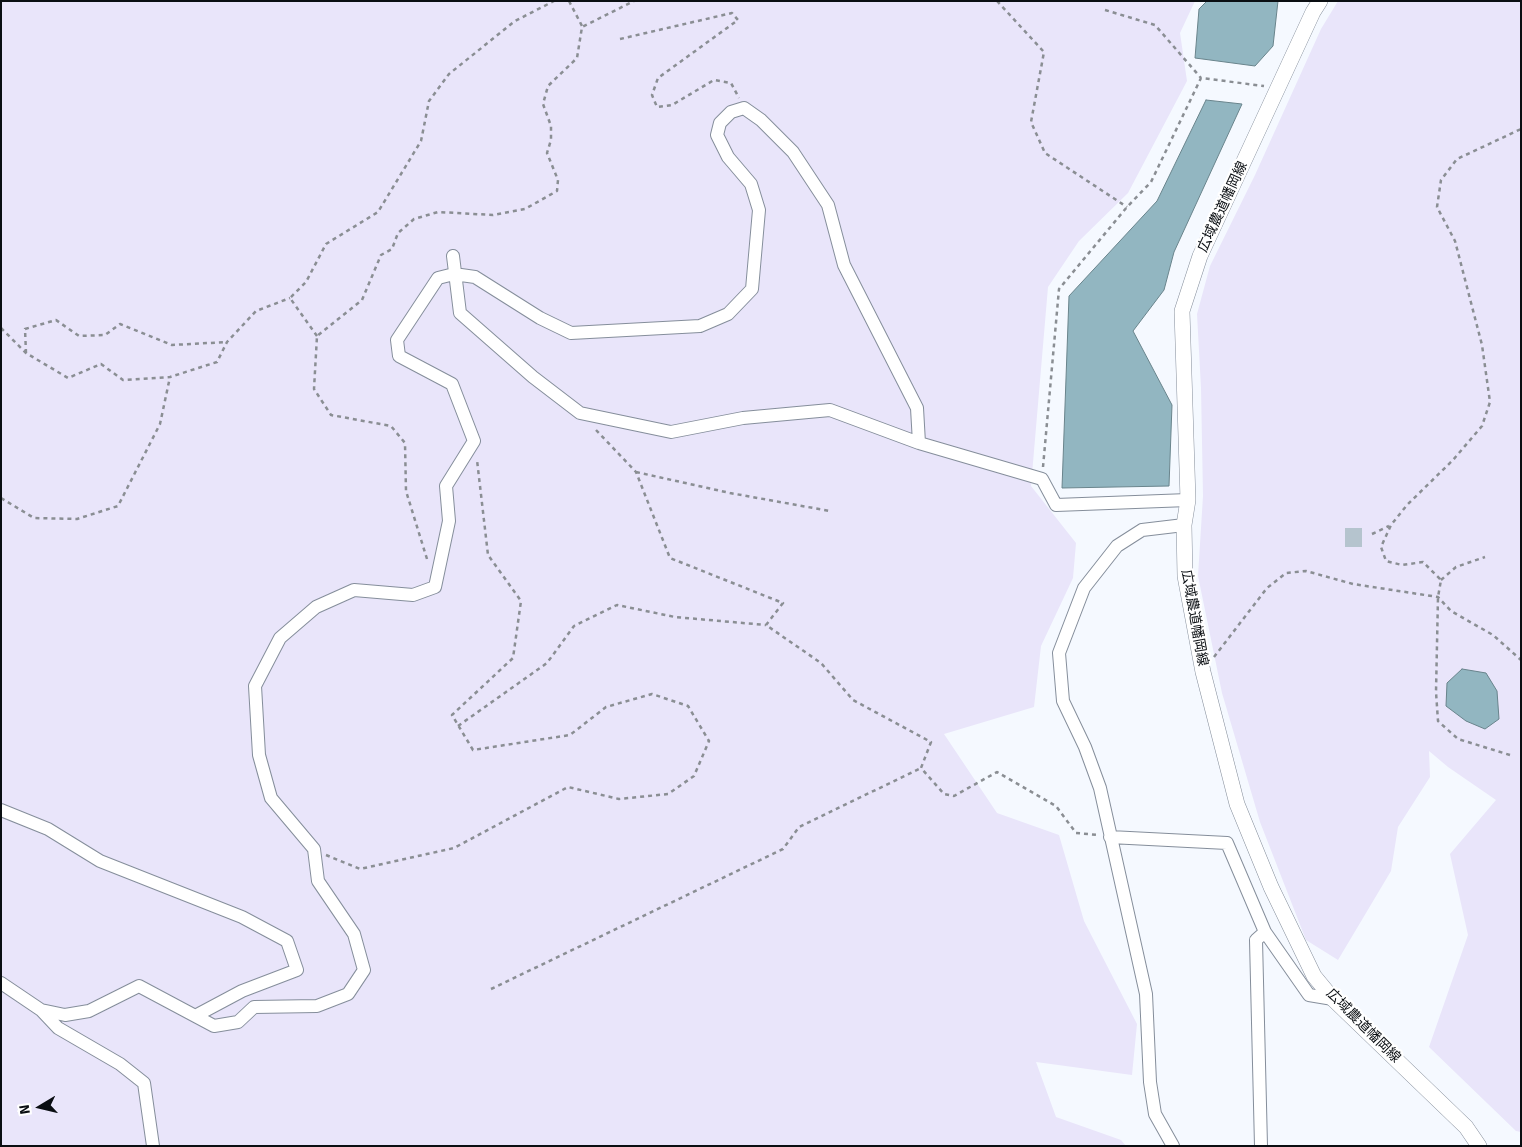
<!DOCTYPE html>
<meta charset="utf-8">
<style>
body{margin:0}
#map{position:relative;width:1522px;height:1147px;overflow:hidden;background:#f5f9ff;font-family:Signika,sans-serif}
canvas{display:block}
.frame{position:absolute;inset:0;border:2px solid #0a0e12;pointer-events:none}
.north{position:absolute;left:15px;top:1082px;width:50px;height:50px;-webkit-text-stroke:4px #fff;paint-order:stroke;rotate:261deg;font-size:14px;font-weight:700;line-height:20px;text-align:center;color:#0a0e12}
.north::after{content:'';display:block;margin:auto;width:18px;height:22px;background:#0a0e12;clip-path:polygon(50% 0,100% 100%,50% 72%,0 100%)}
</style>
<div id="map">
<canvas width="1522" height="1147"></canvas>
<div class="frame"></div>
<div class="north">N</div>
</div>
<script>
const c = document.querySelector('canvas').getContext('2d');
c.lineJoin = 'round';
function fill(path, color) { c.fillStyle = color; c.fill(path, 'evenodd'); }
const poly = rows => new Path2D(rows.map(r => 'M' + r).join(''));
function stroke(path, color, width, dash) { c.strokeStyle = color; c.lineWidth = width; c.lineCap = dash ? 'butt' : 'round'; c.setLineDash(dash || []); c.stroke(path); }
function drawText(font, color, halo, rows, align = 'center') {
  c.font = font + ' Signika,"Noto Sans JP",sans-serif'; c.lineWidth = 4.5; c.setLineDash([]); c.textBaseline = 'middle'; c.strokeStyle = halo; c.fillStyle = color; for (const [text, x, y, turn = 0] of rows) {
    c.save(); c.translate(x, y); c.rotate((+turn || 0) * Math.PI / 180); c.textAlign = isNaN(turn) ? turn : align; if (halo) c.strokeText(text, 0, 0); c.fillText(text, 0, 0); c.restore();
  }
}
fill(poly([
 [1,1,1195,1,1180,33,1187,81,1128,193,1079,241,1048,287,1031,486,1076,543,1073,578,1041,646,1034,707,944,734,997,813,1059,835,1084,921,1137,1024,1132,1075,1036,1062,1056,1117,1121,1140,1126,1146,1,1146],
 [1338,1,1521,1,1521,1132,1516,1131,1429,1047,1468,935,1450,854,1496,800,1448,767,1429,751,1430,777,1398,827,1391,871,1338,960,1306,940,1260,822,1222,693,1198,576,1203,496,1201,388,1197,314,1210,266,1255,175,1321,29]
]), '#e9e5fa');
const water = poly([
 [1207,1,1278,1,1273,46,1255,66,1195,58,1199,9,1207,1],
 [1206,100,1242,104,1174,252,1164,290,1133,331,1172,405,1169,486,1062,488,1069,296,1157,201,1206,100],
 [1462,669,1486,673,1497,691,1499,719,1485,729,1466,721,1446,706,1447,683,1462,669]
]);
fill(water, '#92b6c1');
stroke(water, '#69848c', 1);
fill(poly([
 [1345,528,1362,528,1362,547,1345,547]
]), '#b5c4ce');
const minor = poly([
 [453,256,460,313,533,377,580,413,671,432,743,418,830,410,919,443,1042,479,1056,505,1188,500],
 [1,810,48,829,100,861,242,917,287,941,297,970,242,991,197,1015],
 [1110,837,1227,843,1265,932,1309,995,1333,999],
 [1,983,41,1010,58,1028,120,1064,144,1083,153,1146],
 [41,1010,65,1015,89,1011,139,986,214,1026,238,1022,254,1007,317,1006,348,994,364,970,354,934,318,881,314,849,271,798,259,755,255,686,280,638,316,607,354,590,413,595,435,587,449,521,446,486,474,441,452,384,399,356,397,340,438,278,454,274,475,277,540,318,571,333,700,326,728,314,752,289,759,210,751,184,728,157,717,135,720,123,731,112,744,108,761,120,793,152,828,205,844,265,917,408,919,443],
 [1173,1146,1155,1114,1150,1082,1146,994,1100,788,1085,747,1063,701,1059,653,1084,588,1117,546,1142,530,1184,525],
 [1261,1146,1256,940,1265,932]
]);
const tertiary = poly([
 [1320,1,1313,12,1200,256,1182,311,1188,500,1184,525,1185,576,1203,672,1237,804,1271,887,1314,976,1333,999,1466,1127,1479,1146]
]);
stroke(minor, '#858e9b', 14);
stroke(tertiary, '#858e9b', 16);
stroke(poly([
 [569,1,582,26],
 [997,1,1044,52,1031,122,1045,153,1127,207],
 [1105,10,1155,25,1201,78],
 [620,39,732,13,738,20,658,78,652,95,657,107,672,105,714,80,731,83,739,98],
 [1,328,26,353,68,378,101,364,123,380,170,377,217,362,227,342,256,311,290,298],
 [317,336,290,298,306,282,326,244,378,212,421,141,429,101,449,74,515,21,554,1],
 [26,353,25,329,56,320,79,336,105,335,120,324,172,345,227,342],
 [596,430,636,472,670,558,783,603,766,625,821,663,853,700,931,742,921,768,944,794,954,796,997,772,1056,806,1076,833,1099,835],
 [1043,467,1059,289,1127,207,1151,182,1201,78,1264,86],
 [636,472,730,493,830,511],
 [1,498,34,518,77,519,118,506,160,424,170,377],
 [1372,534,1389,526],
 [427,559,406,491,405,443,391,426,331,415,314,389,317,336,362,300,381,255,392,249,398,233,414,219,438,212,493,215,525,209,557,191,558,180,547,153,551,140,551,126,543,104,548,86,577,58,582,27,634,1],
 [1441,580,1456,567,1485,557],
 [1214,657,1267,588,1286,573,1306,571,1353,584,1438,597,1451,611,1493,635,1521,660],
 [458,726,547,663,574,626,617,605,675,617,766,625],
 [1510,755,1458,739,1438,721,1436,692,1438,597,1441,580,1423,562,1402,565,1386,561,1381,547,1391,525,1407,505,1453,460,1482,426,1490,402,1482,345,1455,241,1437,207,1441,180,1457,159,1521,129],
 [326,855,360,869,454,848,568,787,619,799,668,794,694,776,709,741,688,706,652,694,606,707,570,735,473,750,452,715,513,658,521,601,488,555,477,460],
 [491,989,783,849,799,827,921,768]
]), '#8a8e93', 2.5, [4, 4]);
stroke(minor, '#fff', 12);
stroke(tertiary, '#fff', 15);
drawText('14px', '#0a0e12', '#fff', [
 ["広域農道幡岡線",1223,207,-65],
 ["広域農道幡岡線",1194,618,80],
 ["広域農道幡岡線",1363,1026,45]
]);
</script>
